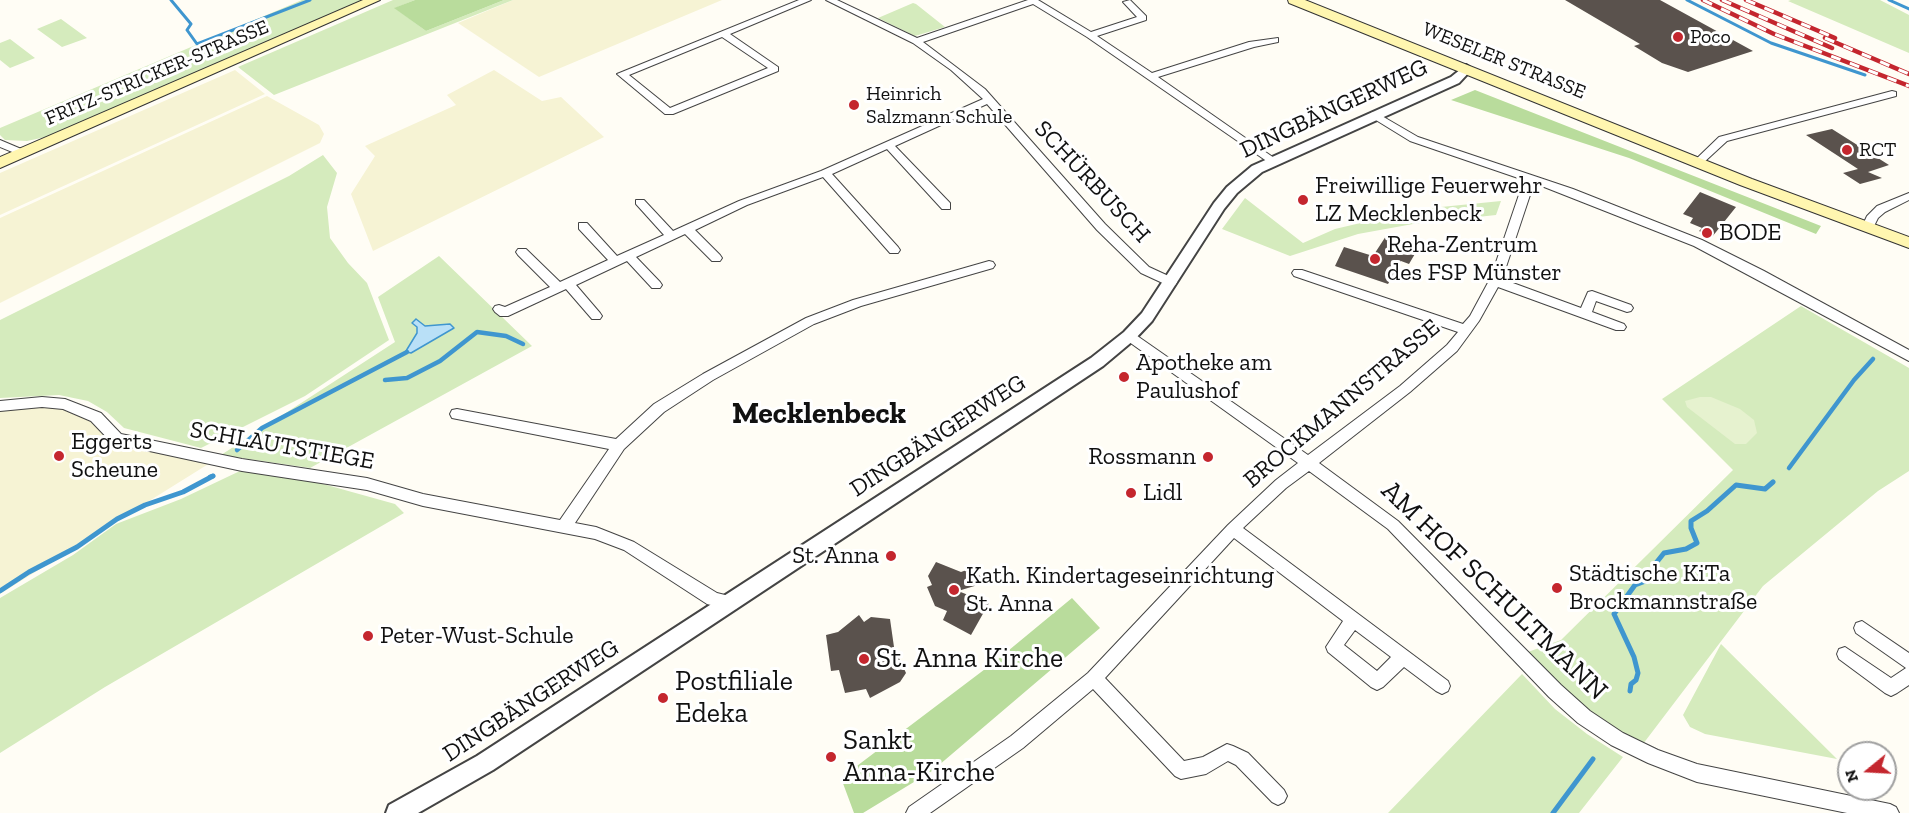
<!DOCTYPE html>
<meta charset="utf-8">
<style>
body{margin:0}
#map{position:relative;width:1909px;height:813px;overflow:hidden;background:#fffdf5;font-family:"Zilla Slab",serif}
canvas{display:block}
.north{position:absolute;left:1837px;top:741px;width:60px;height:60px;box-sizing:border-box;background:#fff;border:2px solid #a0a0a0;border-radius:50%;rotate:252deg;font-size:16px;font-weight:700;line-height:24px;text-align:center;color:#111}
.north::after{content:'';display:block;margin:auto;width:21px;height:27px;background:#c4262e;clip-path:polygon(50% 0,100% 100%,50% 72%,0 100%)}
</style>
<div id="map">
<canvas width="1909" height="813"></canvas>
<div class="north">N</div>
</div>
<script>
const c = document.querySelector('canvas').getContext('2d');
c.lineJoin = 'round';
function fill(path, color) { c.fillStyle = color; c.fill(path, 'evenodd'); }
const poly = rows => new Path2D(rows.map(r => 'M' + r).join(''));
function stroke(path, color, width, dash) { c.strokeStyle = color; c.lineWidth = width; c.lineCap = dash ? 'butt' : 'round'; c.setLineDash(dash || []); c.stroke(path); }
function drawText(font, color, halo, rows, align = 'center') {
  c.font = font + ' "Zilla Slab",serif'; c.lineWidth = 6; c.setLineDash([]); c.textBaseline = 'middle'; c.strokeStyle = halo; c.fillStyle = color; for (const [text, x, y, turn = 0] of rows) {
    c.save(); c.translate(x, y); c.rotate((+turn || 0) * Math.PI / 180); c.textAlign = isNaN(turn) ? turn : align; if (halo) c.strokeText(text, 0, 0); c.fillText(text, 0, 0); c.restore();
  }
}
fill(poly([
 [513,0,722,0,539,77,458,23],
 [235,70,265,94,0,215,0,173],
 [494,70,542,101,561,97,604,137,373,251,351,194,375,156,365,146,456,105,447,95],
 [267,96,319,125,324,134,320,143,0,303,0,218],
 [37,405,60,407,91,420,112,442,210,463,0,594,0,409]
]), '#f6f3d4');
fill(poly([
 [302,0,369,0,55,135,27,141,5,140,0,135,0,128],
 [393,0,415,0,395,8,426,31,504,0,513,0,274,95,238,67],
 [1791,0,1880,0,1909,15,1909,53,1788,1],
 [913,3,916,4,945,27,915,36,878,18],
 [61,19,87,38,62,47,37,29],
 [10,39,35,58,10,68,0,60,0,43],
 [323,155,337,173,327,207,330,238,348,263,367,283,389,340,305,396,201,448,124,428,107,412,88,401,59,395,0,398,0,320,289,176],
 [1245,198,1303,243,1335,229,1386,217,1381,213,1501,201,1496,215,1413,224,1358,234,1290,256,1222,229],
 [439,256,532,346,310,468,221,455,395,342,378,297],
 [1801,306,1909,368,1909,471,1878,491,1763,586,1643,744,1619,732,1577,701,1528,652,1561,640,1733,470,1662,399],
 [242,470,298,477,395,504,404,513,105,687,0,753,0,598,73,555,116,524,181,499],
 [1721,644,1837,759,1705,734,1690,727,1683,715],
 [1522,674,1555,709,1587,734,1623,757,1579,813,1388,813]
]), '#d5ebbd');
fill(poly([
 [415,0,504,0,426,31,394,8],
 [1475,90,1821,226,1816,234,1629,158,1451,100],
 [1072,598,1100,628,932,771,863,813,854,813,841,778,997,660]
]), '#b9dc9c');
fill(poly([
 [1700,397,1711,397,1740,409,1754,420,1757,433,1746,444,1735,444,1687,407,1685,401]
]), '#e6f2cf');
const water = poly([
 [416,319,425,326,450,324,454,328,411,353,407,352,406,351,417,333,417,327,412,323,416,319]
]);
fill(water, '#b9e0f7');
stroke(water, '#3f96cf', 1.5);
stroke(poly([
 [171,0,191,24,187,30,197,44,310,0],
 [1687,0,1771,43,1865,75],
 [1889,0,1909,9]
]), '#3f96cf', 3);
stroke(poly([
 [385,380,407,378,440,361,477,332,506,336,523,344],
 [237,450,262,428,407,352],
 [1789,468,1854,380,1873,359],
 [210,477,213,476]
]), '#3f96cf', 4.5);
stroke(poly([
 [0,591,29,572,77,547,117,519,145,505,183,492,213,476],
 [1630,691,1631,684,1636,680,1638,673,1634,657,1614,614,1635,585,1651,579,1656,563,1664,553,1686,549,1697,543,1691,528,1691,521,1707,511,1736,485,1765,489,1773,482],
 [1553,813,1593,759]
]), '#3f96cf', 5);
fill(poly([
 [1565,0,1660,0,1753,51,1688,72,1662,63,1634,46,1640,44],
 [1832,129,1889,165,1868,172,1882,178,1860,184,1843,173,1858,169,1806,135],
 [1700,192,1736,207,1712,237,1699,231,1702,228,1690,223,1693,218,1683,214],
 [1386,236,1419,247,1409,264,1401,261,1388,284,1335,266,1344,247,1373,256],
 [936,562,961,572,972,568,976,574,991,581,958,591,989,603,971,635,943,620,947,611,935,606,927,587,932,585,928,576],
 [859,615,864,622,871,617,890,619,894,647,906,673,900,682,870,698,866,689,845,693,839,670,831,671,826,635,838,632]
]), '#5a524d');
const minor = poly([
 [799,0,811,0,730,34,778,67,778,71,673,114,665,114,617,74,799,0],
 [722,37,768,68,670,108,629,75,722,37],
 [826,0,837,0,917,38,1028,0,1038,0,1091,32,1137,17,1123,2,1130,0,1146,16,1146,20,1097,36,1152,73,1249,42,1278,38,1278,42,1254,47,1158,77,1277,160,1272,163,1268,162,1087,37,1033,4,923,42,985,89,1105,224,1149,267,1175,279,1177,282,1175,285,1167,285,1141,273,1097,230,987,104,895,146,950,203,950,209,942,209,887,149,832,174,898,247,900,250,898,253,890,253,823,177,747,205,695,230,720,255,722,258,720,261,712,261,685,234,636,257,660,282,662,285,660,288,652,288,627,261,576,285,600,313,602,316,600,319,592,319,566,289,508,316,500,316,495,312,493,309,495,306,499,305,505,307,550,287,518,255,516,252,518,249,526,249,560,282,608,260,579,229,579,223,587,223,617,256,664,235,636,204,636,200,644,200,673,231,739,201,821,171,983,99,951,70,913,43,826,0],
 [1892,91,1896,92,1896,96,1727,141,1702,164,1694,164,1693,162,1719,137,1892,91],
 [1375,112,1418,137,1573,189,1702,240,1764,271,1909,350,1909,361,1694,246,1534,183,1502,279,1581,308,1588,292,1592,291,1631,305,1633,308,1631,311,1627,312,1596,301,1592,312,1624,324,1626,327,1624,330,1616,330,1498,287,1479,321,1457,351,1410,392,1319,463,1398,521,1561,685,1590,711,1623,733,1658,750,1697,764,1890,804,1896,807,1899,813,1847,813,1697,782,1648,763,1611,745,1578,723,1549,697,1388,529,1309,471,1286,488,1243,528,1448,681,1450,686,1448,691,1442,694,1436,691,1404,667,1383,687,1377,690,1371,687,1328,652,1326,647,1343,621,1234,538,1105,678,1184,761,1203,757,1227,744,1233,746,1248,753,1284,790,1287,796,1284,802,1278,805,1272,802,1236,765,1228,761,1206,774,1181,779,1175,776,1093,689,1023,748,930,813,906,813,909,807,1011,736,1088,673,1228,525,1276,480,1298,463,1125,339,1123,336,1125,333,1133,333,1308,455,1400,386,1447,345,1458,332,1294,276,1292,273,1294,270,1302,270,1463,324,1470,316,1491,277,1524,180,1410,141,1371,117,1371,113,1375,112],
 [1355,630,1391,657,1377,671,1344,645,1355,630],
 [0,140,26,151,27,153,22,156,0,147,0,140],
 [1909,193,1909,200,1885,212,1878,218,1872,230,1864,230,1862,227,1867,216,1877,206,1909,193],
 [989,261,993,262,995,265,993,268,861,306,814,324,713,380,664,412,624,449,575,523,596,527,634,542,717,593,737,598,739,603,737,608,731,610,707,604,624,550,595,539,423,506,367,490,242,471,117,444,112,443,91,421,63,409,42,407,0,411,0,401,42,397,65,399,101,413,121,434,242,459,367,478,423,494,560,520,609,449,457,419,452,418,450,414,452,410,457,409,616,439,654,404,703,374,806,318,853,300,989,261],
 [1862,621,1909,653,1909,685,1897,693,1891,696,1885,693,1839,659,1837,654,1839,649,1845,647,1891,678,1906,668,1856,633,1854,628,1856,623,1862,621]
]);
const tertiary = poly([
 [1466,65,1472,69,1459,83,1262,172,1237,193,1224,209,1152,321,1134,340,1103,366,493,770,418,813,386,813,389,805,477,756,1091,358,1124,332,1142,313,1214,203,1227,187,1252,166,1451,77,1466,65]
]);
const secondary = poly([
 [363,0,380,0,0,168,0,157,363,0],
 [1288,0,1305,0,1752,179,1909,237,1909,248,1740,185,1289,3,1288,0]
]);
stroke(minor, '#444', 2);
stroke(tertiary, '#444', 4);
stroke(secondary, '#333', 2);
fill(minor, '#fff');
fill(tertiary, '#fff');
fill(secondary, '#fff6b0');
const rail = poly([
 [1703,0,1774,34,1909,86],
 [1722,0,1832,48],
 [1746,0,1835,38],
 [1825,38,1909,74]
]);
stroke(rail, '#c4262e', 4.5);
stroke(rail, '#fff', 3, [10]);
for (const [x, y, r, color] of [
 [1678,37,6,"#c4262e"],
 [854,105,6,"#c4262e"],
 [1847,150,6,"#c4262e"],
 [1303,200,6,"#c4262e"],
 [1707,233,6,"#c4262e"],
 [1375,259,6,"#c4262e"],
 [1124,377,6,"#c4262e"],
 [59,456,6,"#c4262e"],
 [1208,457,6,"#c4262e"],
 [1131,493,6,"#c4262e"],
 [891,556,6,"#c4262e"],
 [1557,588,6,"#c4262e"],
 [954,590,6,"#c4262e"],
 [368,636,6,"#c4262e"],
 [864,659,6,"#c4262e"],
 [663,698,6,"#c4262e"],
 [831,757,6,"#c4262e"]
]) { const dot = new Path2D(); dot.arc(x, y, r, 0, 2 * Math.PI); c.fillStyle = color; c.fill(dot); stroke(dot, '#fff', 2); }
drawText('20px', '#111', '#fff', [
 ["Poco",1690,37],
 ["Heinrich",866,94],
 ["Salzmann Schule",866,117],
 ["RCT",1859,150]
], 'left');
drawText('20px', '#111', '#fff', [
 ["WESELER STRASSE",1504,61,22],
 ["FRITZ-STRICKER-STRASSE",157,73,-23]
]);
drawText('24px', '#111', '#fff', [
 ["DINGBÄNGERWEG",1334,109,-25],
 ["SCHÜRBUSCH",1092,182,47],
 ["BROCKMANNSTRASSE",1342,404,-40],
 ["DINGBÄNGERWEG",938,436,-33],
 ["SCHLAUTSTIEGE",282,446,10],
 ["DINGBÄNGERWEG",531,701,-33]
]);
drawText('24px', '#111', '#fff', [
 ["Freiwillige Feuerwehr",1315,186],
 ["LZ Mecklenbeck",1315,214],
 ["BODE",1719,233],
 ["Reha-Zentrum",1387,245],
 ["des FSP Münster",1387,273],
 ["Apotheke am",1136,363],
 ["Paulushof",1136,391],
 ["Eggerts",71,442],
 ["Scheune",71,470],
 ["Rossmann",1196,457,"right"],
 ["Lidl",1143,493],
 ["St. Anna",879,556,"right"],
 ["Städtische KiTa",1569,574],
 ["Brockmannstraße",1569,602],
 ["Kath. Kindertageseinrichtung",966,576],
 ["St. Anna",966,604],
 ["Peter-Wust-Schule",380,636]
], 'left');
drawText('28px', '#111', '#fff', [
 ["AM HOF SCHULTMANN",1494,591,44]
]);
drawText('28px', '#111', '#fff', [
 ["St. Anna Kirche",876,659],
 ["Postfiliale",675,682],
 ["Edeka",675,714],
 ["Sankt",843,741],
 ["Anna-Kirche",843,773]
], 'left');
drawText('bold 30px', '#111', '#fff', [
 ["Mecklenbeck",819,414]
]);
</script>
